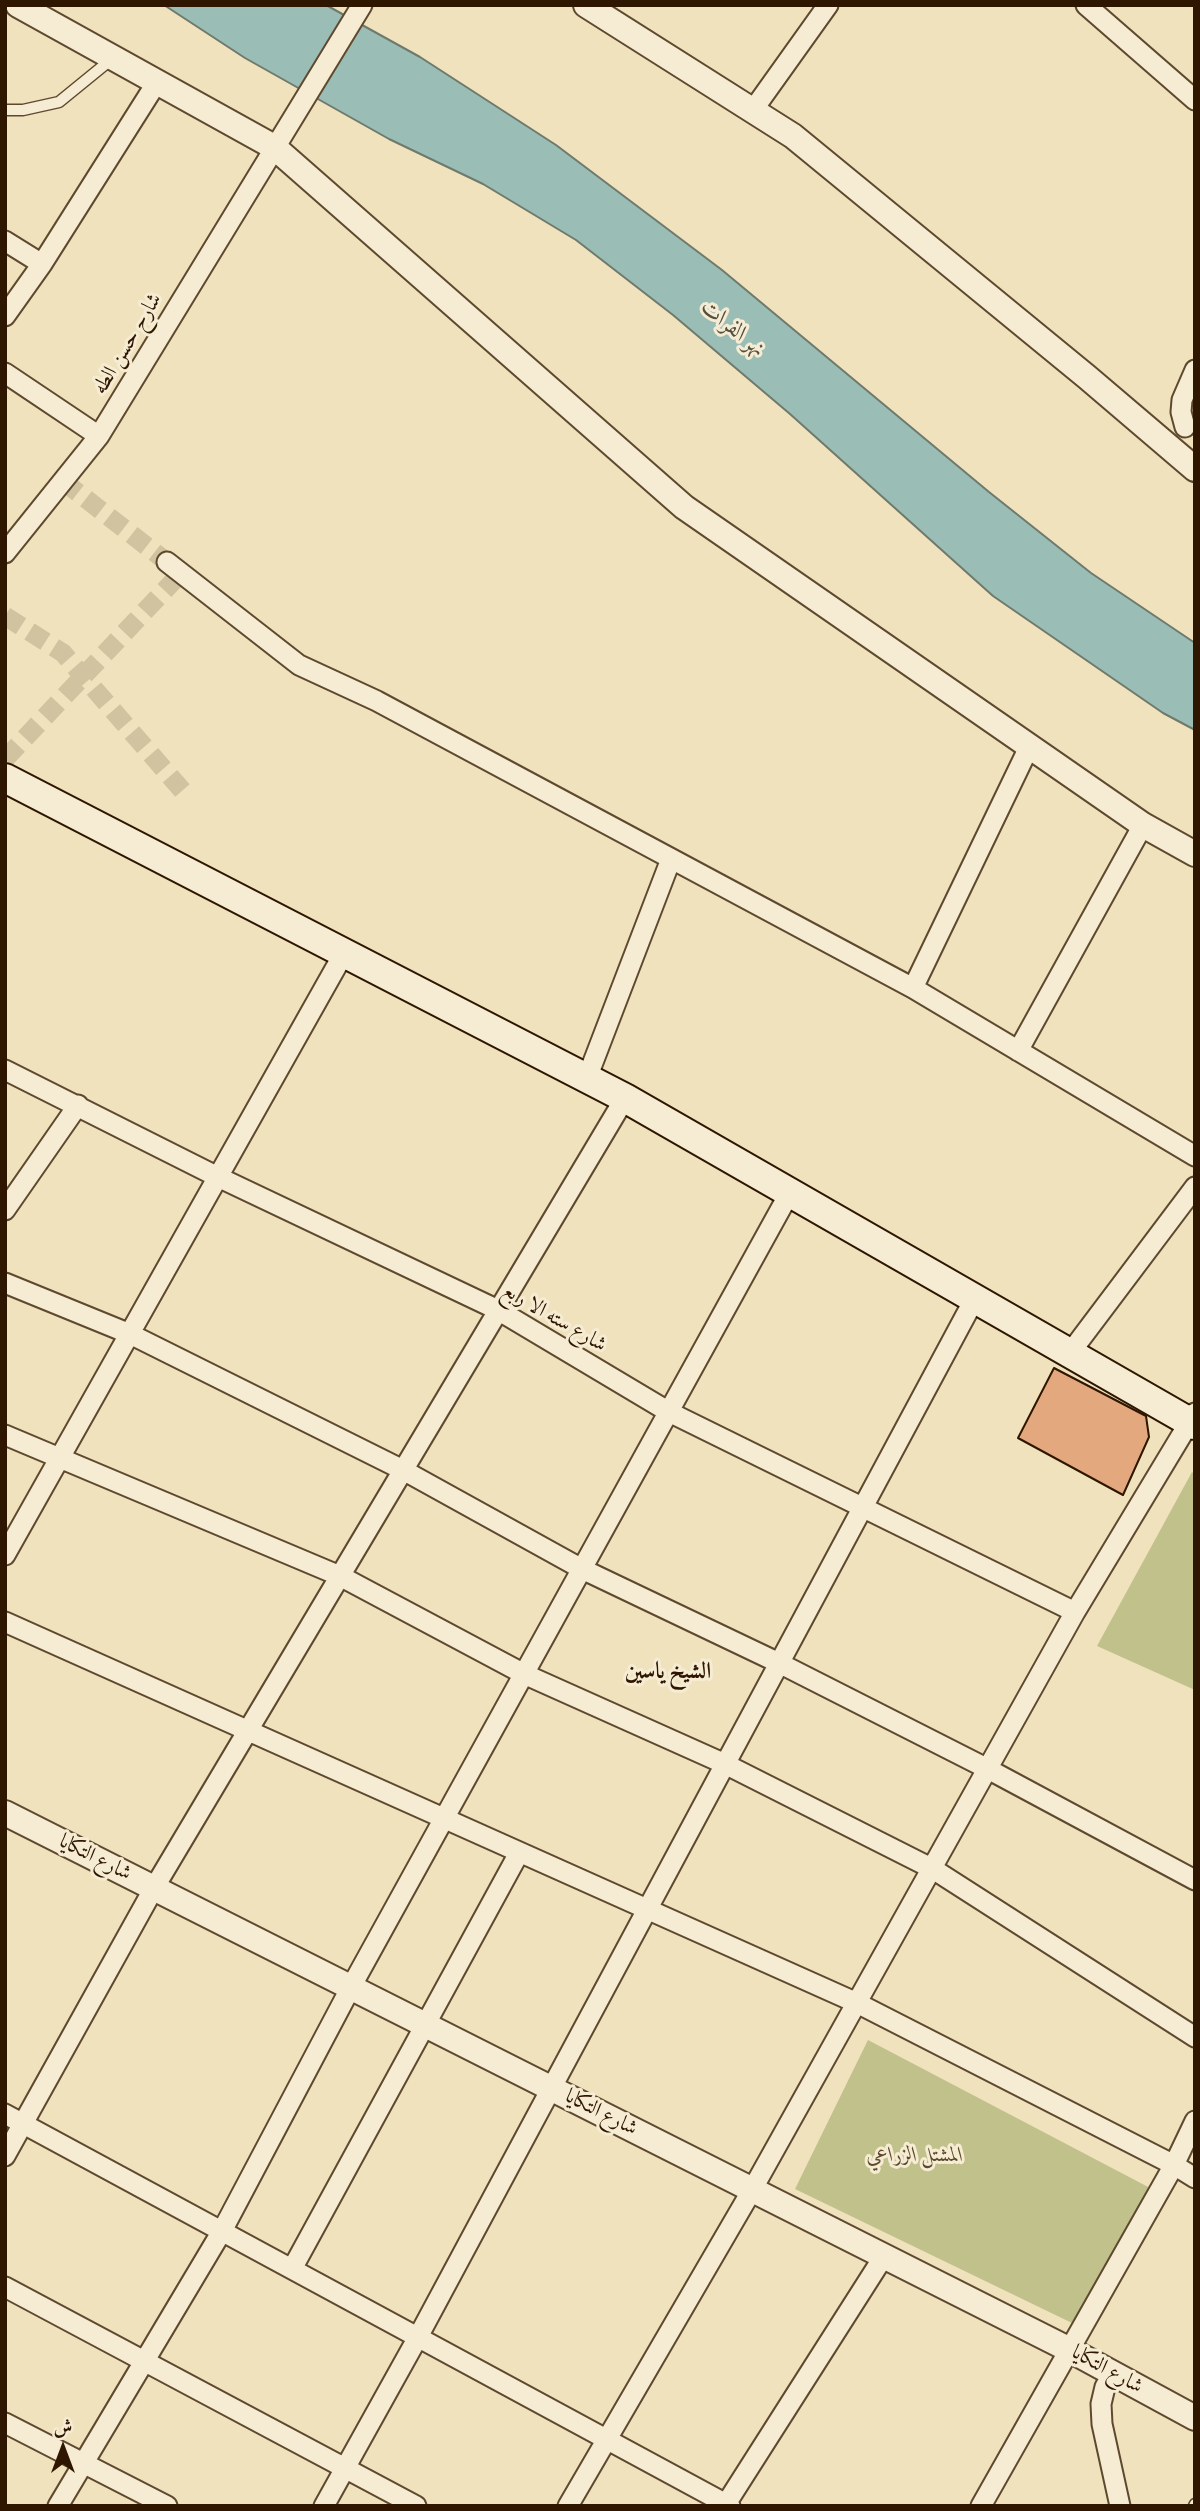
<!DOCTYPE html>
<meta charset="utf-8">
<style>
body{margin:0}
#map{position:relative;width:1200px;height:2511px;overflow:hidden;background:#efe2bc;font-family:Alegreya,Amiri,serif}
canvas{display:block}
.frame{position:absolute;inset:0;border:7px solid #2e1600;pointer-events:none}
.north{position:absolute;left:28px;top:2413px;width:70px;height:70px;-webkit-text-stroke:5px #f5ecd3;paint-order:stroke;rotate:0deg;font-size:19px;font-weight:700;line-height:28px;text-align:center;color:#2e1600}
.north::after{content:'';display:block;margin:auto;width:24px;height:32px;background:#2e1600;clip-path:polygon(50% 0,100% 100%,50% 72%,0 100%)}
</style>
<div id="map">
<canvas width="1200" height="2511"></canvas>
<div class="frame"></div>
<div class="north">ش</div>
</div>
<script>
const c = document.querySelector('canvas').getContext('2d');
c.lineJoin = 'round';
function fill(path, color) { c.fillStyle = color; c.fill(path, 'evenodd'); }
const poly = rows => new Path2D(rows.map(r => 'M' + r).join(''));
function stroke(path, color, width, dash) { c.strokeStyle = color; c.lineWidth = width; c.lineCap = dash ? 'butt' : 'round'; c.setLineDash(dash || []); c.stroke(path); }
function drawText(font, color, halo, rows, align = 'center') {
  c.font = font + ' Alegreya,Amiri,serif'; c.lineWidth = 6; c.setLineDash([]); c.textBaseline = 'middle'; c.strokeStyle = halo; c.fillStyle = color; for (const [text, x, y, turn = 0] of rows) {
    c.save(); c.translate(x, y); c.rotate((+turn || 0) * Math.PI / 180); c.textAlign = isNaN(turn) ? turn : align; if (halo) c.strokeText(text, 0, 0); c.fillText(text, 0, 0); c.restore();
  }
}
fill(poly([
 [1192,1472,1195,1475,1195,1690,1097,1646],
 [868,2040,1152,2189,1072,2323,795,2189]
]), '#c1c18c');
const water = poly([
 [164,5,326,5,420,57,556,145,722,270,989,492,1091,573,1195,643,1195,730,1163,713,993,596,790,414,673,315,576,240,483,184,389,139,245,58,164,5]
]);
fill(water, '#9abdb5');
stroke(water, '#6f7a6d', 2);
const building = poly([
 [1054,1368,1146,1416,1149,1437,1123,1495,1018,1438,1054,1368]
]);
fill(building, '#e3a87d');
stroke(building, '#2e1600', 2);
stroke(poly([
 [63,481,167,562],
 [5,616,63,653,188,797],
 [5,759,181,573]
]), '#d2c3a0', 19, [19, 10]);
const service = poly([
 [5,110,23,110,59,102,113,58],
 [1194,2506,1195,2504]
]);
const minor = poly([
 [1086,5,1195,100],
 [753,110,828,5],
 [5,241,42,264],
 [5,316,42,264,157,82],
 [5,373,99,436],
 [1185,427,1181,412,1182,400,1195,370],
 [5,553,99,436,362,5],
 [167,562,299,665,377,701,913,988,1195,1156],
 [913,988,1030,745],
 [1018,1051,1143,825],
 [5,1070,218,1177,498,1310,669,1412,1075,1612],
 [587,1078,671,859],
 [5,1210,78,1105],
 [5,1283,130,1334,403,1470,582,1569,779,1663,986,1768,1195,1880],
 [1070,1353,1195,1187],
 [5,1435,340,1576,524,1674,725,1764,933,1869,1195,2037],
 [5,1555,344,953],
 [5,1622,857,2003,1174,2165,1195,2178],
 [5,2114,730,2506],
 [5,2156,154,1888,625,1098],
 [292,2269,519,1853],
 [5,2287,416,2506],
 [1113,2373,1105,2387,1101,2404,1102,2424,1120,2506],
 [5,2423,167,2506],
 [726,2504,884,2256],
 [58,2506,222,2231,351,1987,790,1192],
 [324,2506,418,2337,975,1298],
 [568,2506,752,2190,1075,1612,1195,1413],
 [981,2506,1174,2165,1195,2121]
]);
const tertiary = poly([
 [18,5,274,147,684,507,1143,825,1195,854],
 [586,5,793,136,1087,377,1195,469],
 [5,1813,1068,2349,1195,2418]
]);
const secondary = poly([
 [5,778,625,1098,1195,1425]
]);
stroke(service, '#5e492f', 13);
stroke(minor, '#5e492f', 23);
stroke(tertiary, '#5e492f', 28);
stroke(secondary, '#2e1600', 32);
stroke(service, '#f5ecd3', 10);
stroke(minor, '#f5ecd3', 19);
stroke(tertiary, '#f5ecd3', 24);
stroke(secondary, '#f5ecd3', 28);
drawText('21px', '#2e1600', '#f5ecd3', [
 ["شارح حسن الطه",128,344,-59],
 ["شارع سته الا ربع",554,1318,30],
 ["شارع التكايا",95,1858,27],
 ["شارع التكايا",601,2113,27],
 ["شارع التكايا",1107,2370,29]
]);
drawText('italic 21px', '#5a492a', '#f5ecd3', [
 ["المشتل الزراعي",915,2156]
]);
drawText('italic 23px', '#54503f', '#f5ecd3', [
 ["نهر الفرات",733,329,39]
]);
drawText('bold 23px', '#2e1600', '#f5ecd3', [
 ["الشيخ ياسين",668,1672]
]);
</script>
